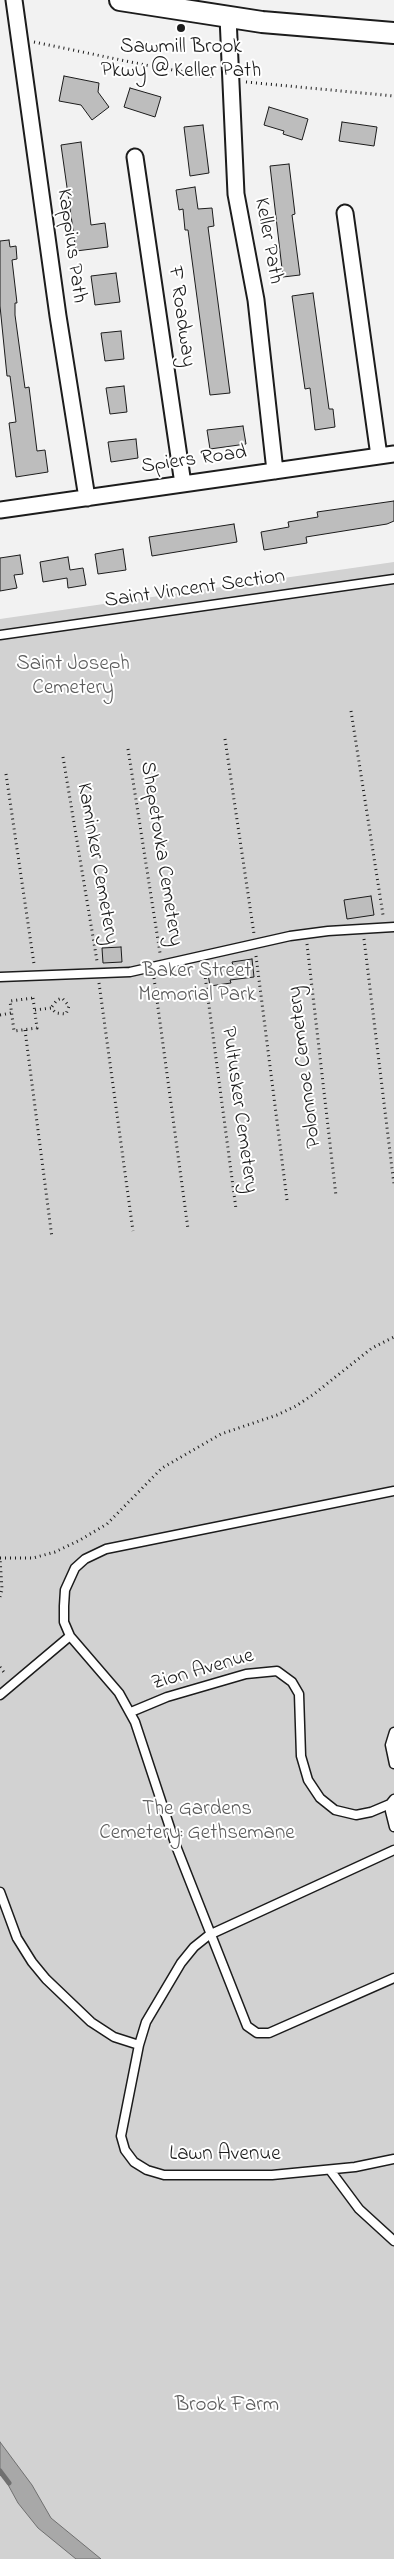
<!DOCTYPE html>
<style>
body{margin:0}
canvas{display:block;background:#f2f2f2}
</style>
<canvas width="394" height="2559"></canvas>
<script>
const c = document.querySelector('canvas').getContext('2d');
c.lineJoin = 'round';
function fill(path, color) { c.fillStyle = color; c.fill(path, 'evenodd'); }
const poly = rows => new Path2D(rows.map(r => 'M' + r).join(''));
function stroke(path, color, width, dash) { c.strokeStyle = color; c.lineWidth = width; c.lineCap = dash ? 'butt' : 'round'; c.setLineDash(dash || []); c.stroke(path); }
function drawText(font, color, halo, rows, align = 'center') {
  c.font = font + ' "Indie Flower",sans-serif'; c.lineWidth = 4; c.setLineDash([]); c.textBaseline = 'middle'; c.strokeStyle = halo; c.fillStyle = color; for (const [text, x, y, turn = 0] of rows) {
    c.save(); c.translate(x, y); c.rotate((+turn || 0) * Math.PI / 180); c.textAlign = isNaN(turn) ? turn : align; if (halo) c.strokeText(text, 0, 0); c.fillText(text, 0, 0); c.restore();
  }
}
fill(poly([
 [394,562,394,2559,0,2559,0,619]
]), '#d2d2d2');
const water = poly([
 [0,2442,32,2485,51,2518,101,2559,76,2559,38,2528,18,2503,0,2470,0,2442]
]);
fill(water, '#a8a8a8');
stroke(water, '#707070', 1);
stroke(poly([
 [0,2471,9,2483]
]), '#707070', 5);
const building = poly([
 [64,76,99,83,98,92,109,107,92,120,81,105,59,101,64,76],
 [130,88,161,97,155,117,124,107,130,88],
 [269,107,308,119,302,140,283,134,284,131,264,125,269,107],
 [342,122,377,127,374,146,339,141,342,122],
 [203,125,209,173,190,176,184,127,203,125],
 [81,142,91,225,105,223,108,247,76,251,61,145,81,142],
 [289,164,295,214,292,215,300,275,283,277,270,166,289,164],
 [195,187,198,209,212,208,214,226,208,227,230,393,210,395,188,230,185,230,183,209,179,210,176,190,195,187],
 [9,240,10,247,16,246,17,259,12,260,17,303,15,303,15,315,25,388,29,387,37,451,45,450,48,472,16,477,9,423,16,422,10,376,7,376,0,306,0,241,9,240],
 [116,273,120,302,95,305,91,276,116,273],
 [313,293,329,409,333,409,335,427,315,430,310,388,305,389,292,296,313,293],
 [121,331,124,359,105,361,101,333,121,331],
 [124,386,127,412,110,414,106,388,124,386],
 [243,426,246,444,210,449,207,430,243,426],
 [136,439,138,458,111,462,108,442,136,439],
 [394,501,394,521,387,524,306,537,307,543,264,550,261,532,289,527,288,522,318,517,317,512,394,501],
 [234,524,237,542,152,556,149,537,234,524],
 [123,549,126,570,98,574,95,554,123,549],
 [20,555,23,574,14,575,17,588,0,591,0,558,20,555],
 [68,557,70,570,83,568,86,585,68,588,67,578,43,582,40,562,68,557],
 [371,896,374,915,347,919,344,900,371,896],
 [121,947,122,962,103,963,102,948,121,947],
 [252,959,254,977,230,980,231,983,210,986,207,968,233,965,232,962,252,959]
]);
fill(building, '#bdbdbd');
stroke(building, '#1c1c1c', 1);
const lane = poly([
 [0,635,394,579],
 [0,977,130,972,290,936,328,931,394,927],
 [394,1491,106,1549,85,1559,75,1568,65,1590,64,1606,64,1622,70,1636,119,1693,135,1722,176,1846,247,2026,257,2033,269,2033,394,1978],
 [0,1695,70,1636],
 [131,1712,167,1697,246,1674,277,1671,292,1682,299,1694,301,1756,308,1780,320,1798,335,1810,356,1815,371,1812,390,1804],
 [394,1732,390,1745,394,1764],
 [394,1799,390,1804,390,1811,394,1827],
 [394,1850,209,1935,194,1947,181,1963,146,2022,139,2045,121,2136,125,2150,134,2162,147,2170,164,2175,272,2175,355,2167,394,2159],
 [0,1892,17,1938,32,1962,46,1979,91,2022,114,2037,139,2045],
 [330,2170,359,2209,394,2241]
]);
const street = poly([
 [14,0,58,316,87,498],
 [228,17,236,194,256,300,275,471],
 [135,157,183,484],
 [345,213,379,456],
 [0,510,394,454]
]);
const secondary = poly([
 [120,0,262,22,394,33]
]);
stroke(lane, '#1c1c1c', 11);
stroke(street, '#1c1c1c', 19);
stroke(secondary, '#1c1c1c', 24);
stroke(poly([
 [34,42,155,67,215,77],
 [246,82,394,96],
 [351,711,383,915],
 [225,739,254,934],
 [128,749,160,953],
 [63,757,97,961],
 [6,774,34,964],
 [364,939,394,1185],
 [307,944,336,1196],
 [256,956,287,1200],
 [204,968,236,1209],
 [154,978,188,1229],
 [99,983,133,1231],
 [33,998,37,1028,14,1031,10,1001,33,998],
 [35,1010,51,1008,56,1013,66,1014,69,1006,62,998,57,1000,51,1008],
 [0,1015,11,1013],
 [25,1030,52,1238],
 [0,1558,33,1558,55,1552,80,1540,107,1524,162,1468,221,1434,277,1415,296,1406,314,1394,372,1348,394,1337],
 [0,1597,2,1589,0,1558],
 [0,1667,6,1675]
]), '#1c1c1c', 3, [1, 4]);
stroke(lane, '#fff', 8);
stroke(street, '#fff', 15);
stroke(secondary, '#fff', 20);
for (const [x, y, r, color] of [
 [181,28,5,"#1c1c1c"]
]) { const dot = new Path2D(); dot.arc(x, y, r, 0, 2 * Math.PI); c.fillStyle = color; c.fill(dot); stroke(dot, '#fff', 2); }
drawText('21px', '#1c1c1c', '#fff', [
 ["Sawmill Brook",181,49],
 ["Pkwy @ Keller Path",181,73]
]);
drawText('21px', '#1c1c1c', '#fff', [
 ["Keller Path",267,241,80],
 ["Kappius Path",70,246,82],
 ["F Roadway",180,317,82],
 ["Spiers Road",194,461,-8],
 ["Saint Vincent Section",195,590,-8],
 ["Shepetovka Cemetery",160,854,81],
 ["Kaminker Cemetery",96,864,80],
 ["Polonnoe Cemetery",306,1067,-97],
 ["Pultusker Cemetery",238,1110,82],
 ["Zion Avenue",203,1671,-16],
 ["Lawn Avenue",225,2156]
]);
drawText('21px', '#5c5c5c', '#fff', [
 ["Saint Joseph",73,666],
 ["Cemetery",73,690],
 ["Baker Street",197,973],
 ["Memorial Park",197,997],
 ["The Gardens",197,1811],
 ["Cemetery: Gethsemane",197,1835],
 ["Brook Farm",227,2407]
]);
</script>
